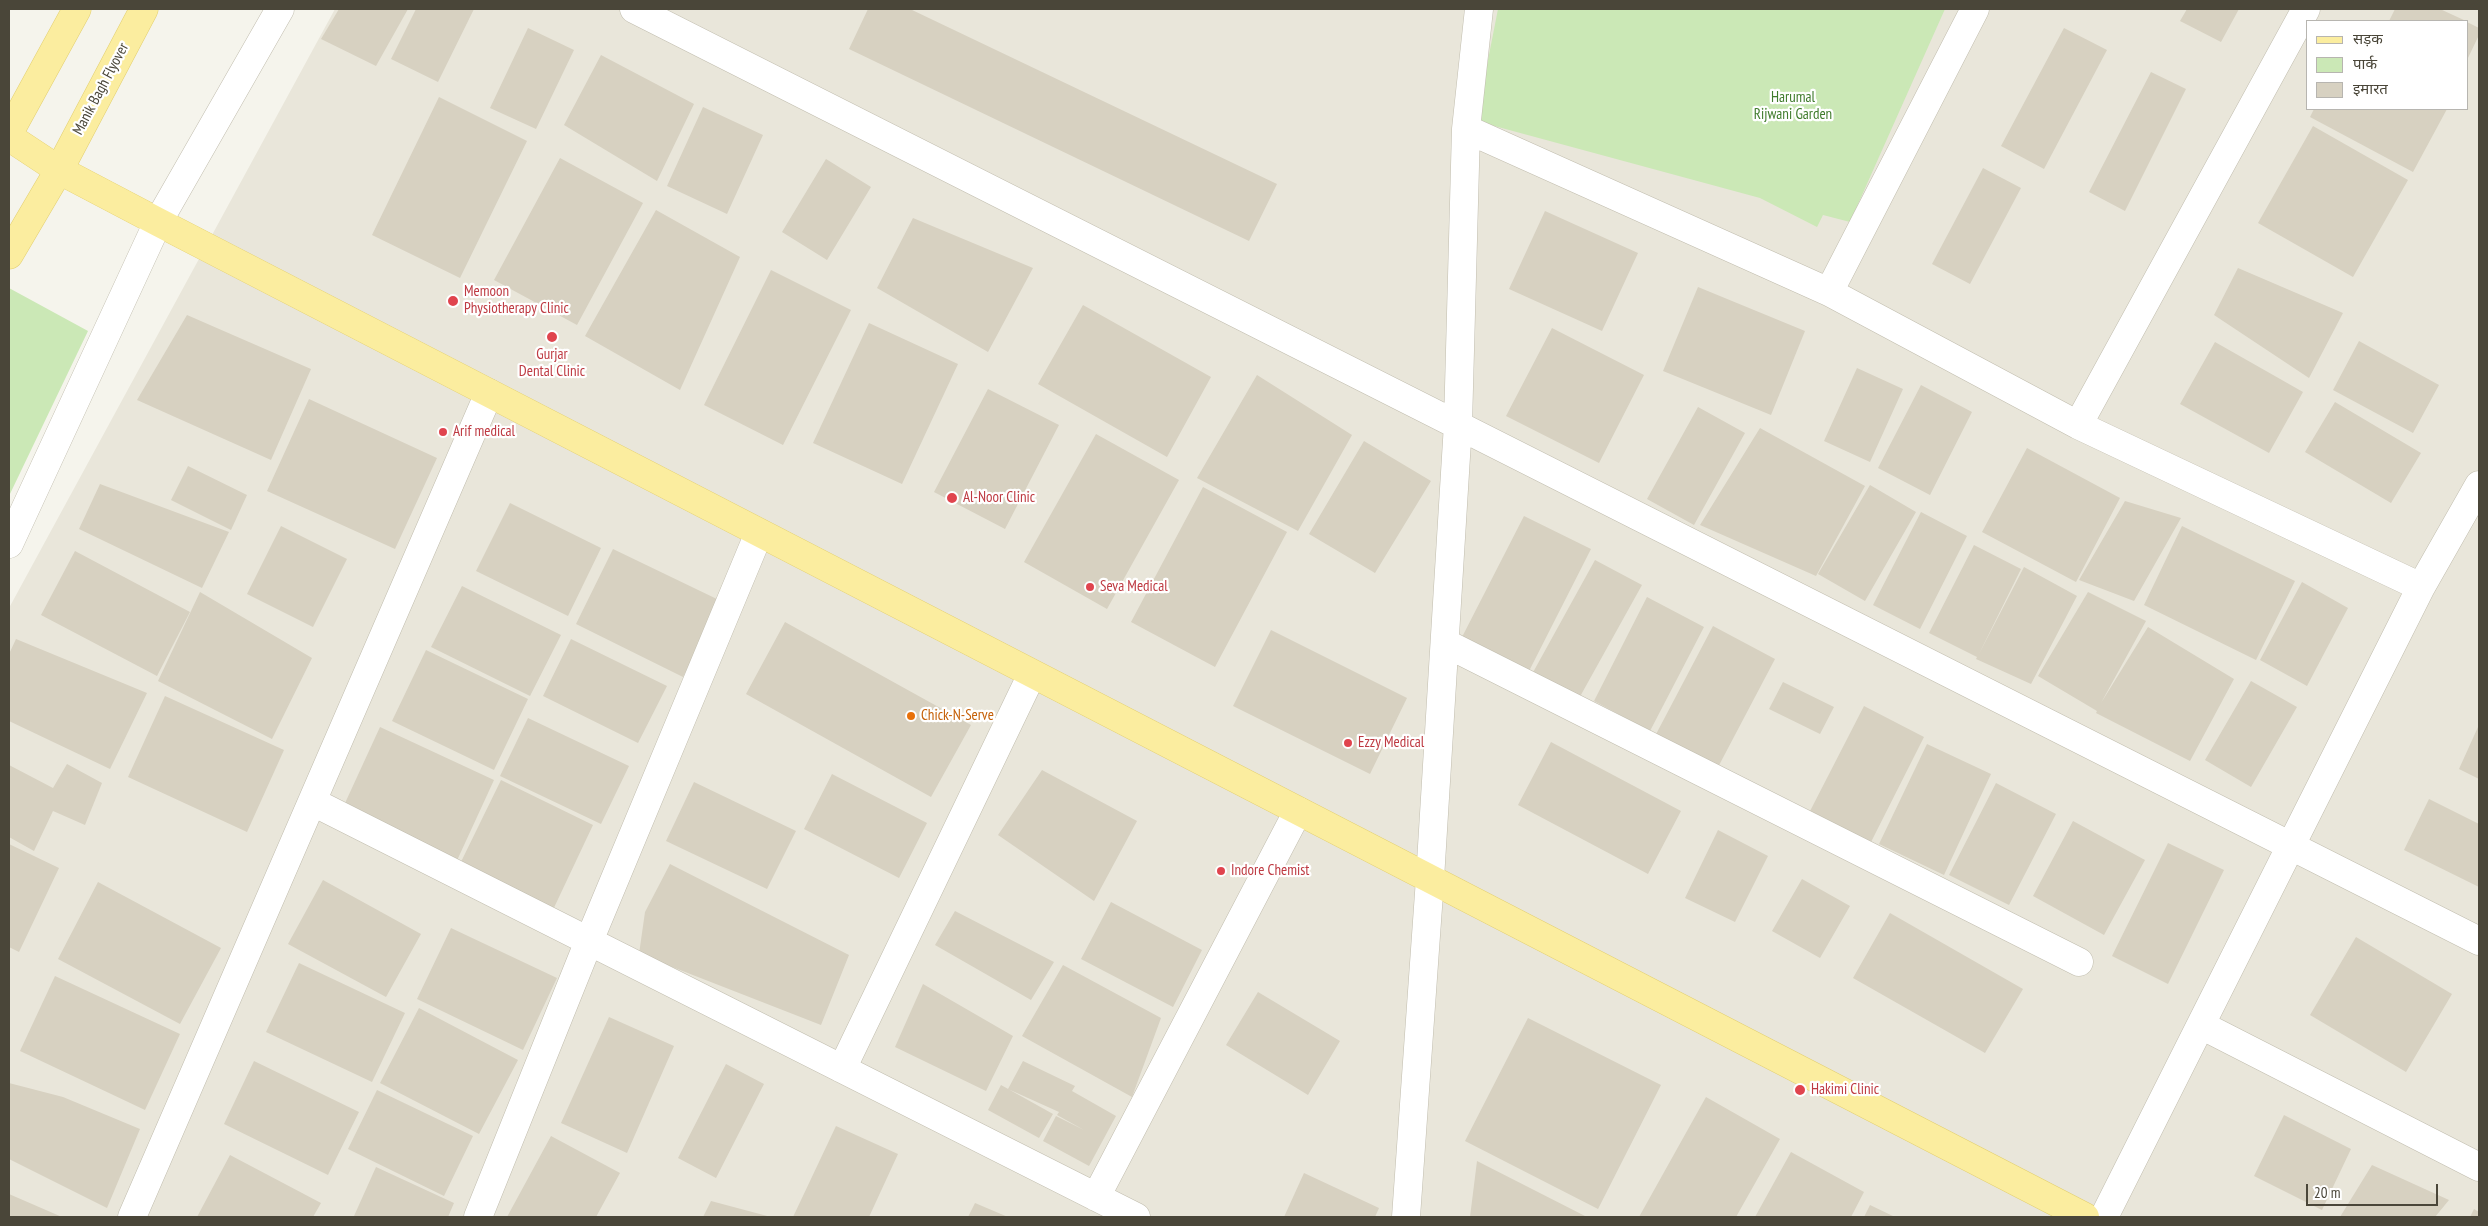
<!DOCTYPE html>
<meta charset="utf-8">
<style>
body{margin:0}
#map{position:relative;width:2488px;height:1226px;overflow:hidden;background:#f5f4ec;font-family:"PT Sans Narrow","Noto Sans Devanagari",sans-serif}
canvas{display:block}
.frame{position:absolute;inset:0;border:10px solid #4a4639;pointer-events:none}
.legend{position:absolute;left:2306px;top:20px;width:162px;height:90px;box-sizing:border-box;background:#fff;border:1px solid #b7b5b0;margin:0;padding:6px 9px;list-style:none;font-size:15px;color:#4a4639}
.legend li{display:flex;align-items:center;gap:10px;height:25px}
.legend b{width:25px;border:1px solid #b7b5b0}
.scale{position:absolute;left:2306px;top:1184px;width:132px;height:22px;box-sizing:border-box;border:2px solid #4a4639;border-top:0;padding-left:6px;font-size:15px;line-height:18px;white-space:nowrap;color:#4a4639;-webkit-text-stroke:4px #fff;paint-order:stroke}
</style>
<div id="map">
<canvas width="2488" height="1226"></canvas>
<div class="frame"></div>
<ul class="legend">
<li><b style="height:6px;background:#fbed9f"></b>सड़क</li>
<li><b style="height:14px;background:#cbe8b6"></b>पार्क</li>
<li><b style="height:14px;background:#d7d1c1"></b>इमारत</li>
</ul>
<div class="scale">20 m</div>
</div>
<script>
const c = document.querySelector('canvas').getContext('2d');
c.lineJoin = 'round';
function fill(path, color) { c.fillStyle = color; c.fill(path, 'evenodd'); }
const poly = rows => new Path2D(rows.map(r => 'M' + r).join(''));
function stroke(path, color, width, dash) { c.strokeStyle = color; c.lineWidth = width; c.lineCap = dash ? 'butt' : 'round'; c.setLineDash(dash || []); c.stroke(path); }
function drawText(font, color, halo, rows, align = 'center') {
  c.font = font + ' "PT Sans Narrow",sans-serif'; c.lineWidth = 4.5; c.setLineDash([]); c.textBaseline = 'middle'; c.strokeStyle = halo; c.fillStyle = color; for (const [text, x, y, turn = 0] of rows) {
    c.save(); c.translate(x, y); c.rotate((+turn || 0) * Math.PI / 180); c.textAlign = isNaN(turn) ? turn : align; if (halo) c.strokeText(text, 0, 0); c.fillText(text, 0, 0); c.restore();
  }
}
fill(poly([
 [335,9,2479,9,2479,1217,9,1217,9,608],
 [2307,21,2467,21,2467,109,2307,109]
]), '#e9e6da');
fill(poly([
 [1498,9,1945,9,1850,222,1823,215,1817,227,1760,198,1476,121],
 [9,288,88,331,9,496]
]), '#cbe8b6');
fill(poly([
 [339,9,408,9,376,66,321,39],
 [416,9,474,9,438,82,391,59],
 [868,9,910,9,1277,184,1249,241,849,49],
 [2187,9,2239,9,2221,42,2180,21],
 [2395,9,2440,9,2466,21,2389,21],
 [2467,22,2479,28,2479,35,2467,60],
 [528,28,574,50,536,129,490,108],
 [2064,28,2107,50,2044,169,2001,146],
 [601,55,694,104,657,181,564,125],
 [2151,72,2186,89,2125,211,2089,192],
 [439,97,527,141,460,278,372,235],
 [703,107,763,135,727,214,667,186],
 [2314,109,2447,109,2413,172,2310,117],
 [2313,126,2408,180,2353,277,2258,223],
 [560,158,643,203,577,325,494,280],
 [826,159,871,187,827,260,782,232],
 [1983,168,2021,188,1970,284,1932,264],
 [656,210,740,257,680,390,585,336],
 [1545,211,1638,253,1602,331,1509,289],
 [913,218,1033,268,988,352,877,288],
 [2238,268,2343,313,2309,378,2214,315],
 [771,270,851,310,783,445,704,405],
 [1698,287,1805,331,1771,415,1663,371],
 [1083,305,1211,377,1167,457,1038,384],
 [187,315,311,369,271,460,137,400],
 [869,323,958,364,902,484,813,443],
 [1552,328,1644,375,1599,463,1506,416],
 [2359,341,2439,385,2413,433,2333,390],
 [2215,342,2303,392,2269,453,2180,404],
 [1857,368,1903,389,1870,462,1824,441],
 [1257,375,1352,435,1298,531,1197,478],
 [1921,385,1972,412,1930,495,1878,468],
 [988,389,1059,425,1005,529,934,492],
 [309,399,437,458,395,549,267,491],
 [2335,402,2421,453,2391,503,2305,452],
 [1698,407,1745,433,1694,525,1647,499],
 [1760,428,1865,486,1816,576,1700,525],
 [1096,434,1179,480,1107,609,1024,562],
 [1364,441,1431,481,1375,573,1309,534],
 [2027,448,2120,498,2076,582,1982,532],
 [188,466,247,495,231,530,171,500],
 [100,484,229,532,202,588,79,529],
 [1870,485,1916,512,1865,601,1818,574],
 [1203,487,1287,532,1215,667,1131,622],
 [2125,501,2181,518,2134,601,2079,580],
 [510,503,601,548,568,616,476,571],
 [1921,512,1967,536,1920,629,1873,605],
 [1524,516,1591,549,1527,675,1460,641],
 [281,526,347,559,313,627,247,594],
 [2182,526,2295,581,2256,660,2144,605],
 [1974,545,2021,569,1979,654,2024,567,2077,596,2031,684,1976,659,1977,657,1929,633],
 [613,549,721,601,683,677,576,624],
 [75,551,190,612,157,676,41,615],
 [1595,560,1642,585,1577,702,1531,676],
 [2302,582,2348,608,2307,686,2260,660],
 [462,586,561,635,530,696,431,647],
 [200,592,312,658,272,739,158,681],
 [2088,592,2146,621,2101,703,2148,627,2234,679,2190,761,2096,713,2097,711,2038,676],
 [1647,597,1704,627,1650,731,1594,701],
 [785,622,971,725,931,797,746,694],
 [1713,626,1775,659,1716,771,1654,738],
 [1271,630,1407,698,1370,774,1233,706],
 [16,639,147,693,110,769,9,721,9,654],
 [571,639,667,686,638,743,543,696],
 [426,650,528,699,494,770,392,721],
 [2251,681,2297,707,2251,787,2205,760],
 [1783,682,1834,707,1820,734,1769,709],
 [165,696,284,750,247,832,128,777],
 [1864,706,1924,737,1869,846,1808,815],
 [528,718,629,766,601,824,500,776],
 [380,727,494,780,454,867,340,814],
 [2478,727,2479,728,2479,779,2459,769],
 [1551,742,1681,811,1648,874,1518,805],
 [1927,744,1991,774,1944,875,1879,844],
 [67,764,102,783,85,825,53,811,34,851,9,837,9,765,53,788],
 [1042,770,1137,821,1094,901,998,835],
 [832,774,927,823,899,878,804,829],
 [501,780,593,825,551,914,458,868],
 [694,782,796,831,767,889,666,841],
 [1996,783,2056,814,2009,905,1949,875],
 [2429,799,2479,824,2479,887,2404,850],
 [2073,821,2145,860,2104,935,2033,896],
 [1718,830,1768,856,1735,922,1685,898],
 [2168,843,2224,870,2168,984,2112,956],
 [9,844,59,868,19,952,9,947],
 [670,864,849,955,821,1025,639,954,645,912],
 [1802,879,1850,906,1820,958,1772,931],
 [323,880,421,934,386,997,288,944],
 [98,882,221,948,180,1024,58,959],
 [1111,902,1202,950,1173,1007,1081,959],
 [955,911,1054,962,1031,1000,935,945],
 [1890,913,2023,989,1985,1053,1853,978],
 [451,928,557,978,523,1050,417,999],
 [2356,937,2452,994,2406,1072,2310,1015],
 [299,963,405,1013,372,1082,266,1032],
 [1063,965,1161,1018,1132,1097,1022,1036],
 [55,976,180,1034,145,1110,20,1051],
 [923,984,1013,1036,986,1091,895,1047],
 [1258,992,1340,1041,1308,1095,1226,1045],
 [419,1008,518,1060,479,1134,380,1083],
 [609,1017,674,1046,627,1153,561,1123],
 [1528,1018,1661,1085,1598,1209,1465,1141],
 [254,1061,359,1112,328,1175,224,1124],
 [1023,1061,1075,1086,1072,1091,1116,1116,1089,1166,1043,1141,1056,1116,1084,1130,1057,1115,1059,1112,1008,1089],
 [726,1064,764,1084,716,1178,678,1158],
 [9,1083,63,1097,140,1129,107,1208,9,1159],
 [1001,1085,1053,1114,1039,1138,988,1110],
 [377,1090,473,1136,444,1196,348,1149],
 [1706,1097,1780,1139,1736,1217,1639,1217],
 [2284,1115,2351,1149,2322,1210,2254,1176],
 [836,1126,898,1154,869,1217,793,1217],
 [551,1136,620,1173,596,1217,507,1217],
 [1791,1152,1864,1192,1851,1217,1755,1217],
 [230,1155,321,1203,313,1217,197,1217],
 [1477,1161,1587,1217,1470,1217],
 [2372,1165,2449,1200,2435,1217,2340,1217],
 [376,1167,454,1203,448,1217,354,1216],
 [1304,1173,1379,1208,1375,1217,1284,1217],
 [9,1194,62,1217,9,1217],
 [711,1201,771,1217,703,1217],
 [975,1203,1008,1217,968,1217],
 [1870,1205,1895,1217,1864,1217],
 [2474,1209,2479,1212,2479,1217,2470,1217]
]), '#d7d1c1');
const minor = poly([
 [634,9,2479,941],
 [1466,129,1829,292,2078,425,2421,587],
 [1829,292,1975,9],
 [2078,425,2306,9],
 [9,544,158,222,280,9],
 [1445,643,2079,962],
 [313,802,1136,1217],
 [2201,1025,2479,1167],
 [842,1069,1032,674],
 [1096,1197,1298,811],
 [132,1217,489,393],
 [478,1217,589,941,759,533],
 [1406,1217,1430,879,1458,424,1466,129,1479,9],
 [2104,1217,2421,587,2479,485]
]);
const major = poly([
 [9,133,77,9],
 [9,137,59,170,158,222,2085,1217],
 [9,255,59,170,144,9]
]);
stroke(minor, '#c1bdae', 29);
stroke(major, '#e2ce6e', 29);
stroke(minor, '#fff', 28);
stroke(major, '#fbed9f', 28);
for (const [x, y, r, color] of [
 [453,301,6,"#e0444e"],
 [552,337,6,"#e0444e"],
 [443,432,5,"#e0444e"],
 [952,498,6,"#e0444e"],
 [1090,587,5,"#e0444e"],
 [911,716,5,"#e8710a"],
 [1348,743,5,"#e0444e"],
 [1221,871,5,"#e0444e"],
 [1800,1090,6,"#e0444e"]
]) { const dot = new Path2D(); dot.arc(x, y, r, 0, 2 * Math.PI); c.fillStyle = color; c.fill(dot); stroke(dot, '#fff', 2); }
drawText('15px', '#4a4639', '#fff', [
 ["Manik Bagh Flyover",101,89,-62]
]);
drawText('15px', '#407c2d', '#fff', [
 ["Harumal",1793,98],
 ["Rijwani Garden",1793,115]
]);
drawText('15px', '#be3a42', '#fff', [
 ["Memoon",464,292],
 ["Physiotherapy Clinic",464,309],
 ["Gurjar",552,355,"center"],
 ["Dental Clinic",552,372,"center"],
 ["Arif medical",453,432],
 ["Al-Noor Clinic",963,498],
 ["Seva Medical",1100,587],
 ["Ezzy Medical",1358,743],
 ["Indore Chemist",1231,871],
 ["Hakimi Clinic",1811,1090]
], 'left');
drawText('15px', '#c56008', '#fff', [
 ["Chick-N-Serve",921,716]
], 'left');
</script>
